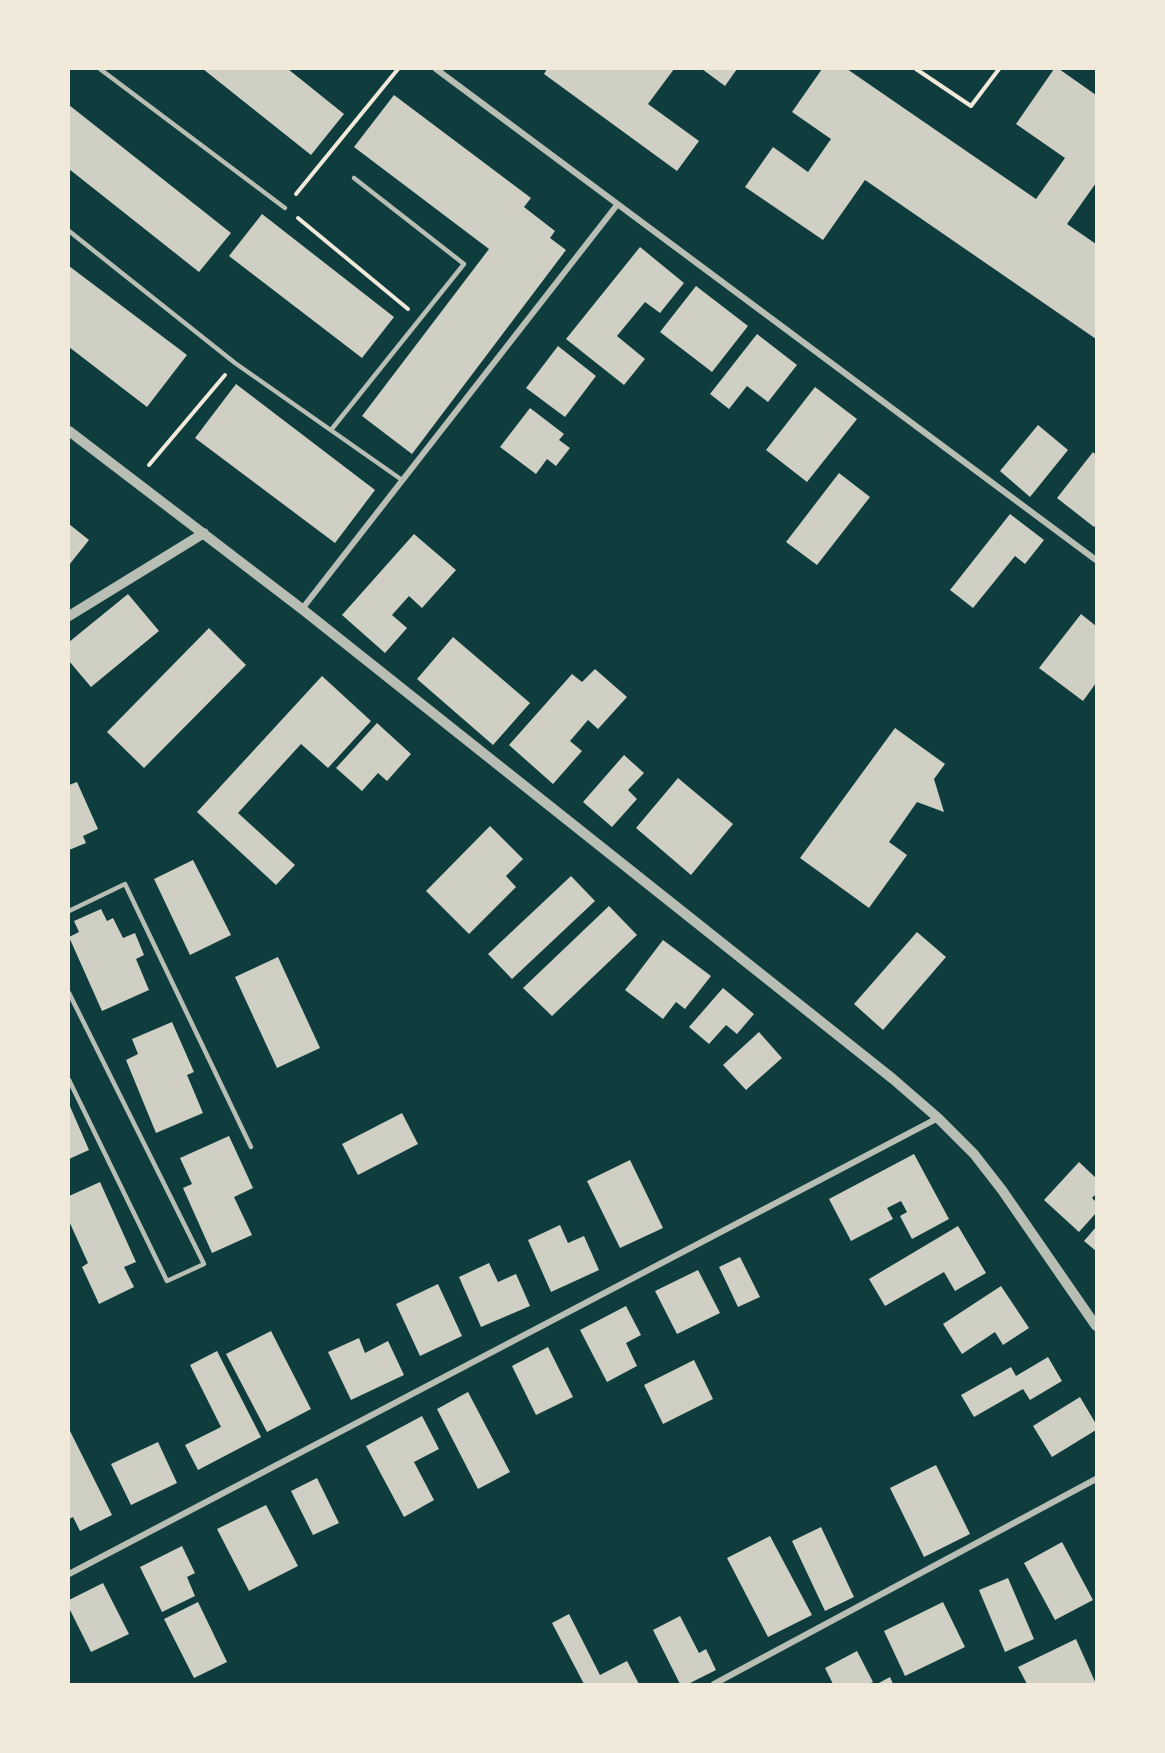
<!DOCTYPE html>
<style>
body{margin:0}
#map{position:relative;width:1165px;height:1753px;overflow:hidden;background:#0f3d3e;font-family:Commissioner,sans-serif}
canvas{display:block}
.frame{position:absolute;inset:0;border:70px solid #f1e9da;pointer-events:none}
</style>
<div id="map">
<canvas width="1165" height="1753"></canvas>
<div class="frame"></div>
</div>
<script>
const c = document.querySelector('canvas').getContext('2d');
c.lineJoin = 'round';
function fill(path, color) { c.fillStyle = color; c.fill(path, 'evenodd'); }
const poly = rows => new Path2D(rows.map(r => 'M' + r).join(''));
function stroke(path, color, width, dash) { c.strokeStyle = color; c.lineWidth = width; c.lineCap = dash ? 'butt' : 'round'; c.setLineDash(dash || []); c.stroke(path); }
fill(poly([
 [203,69,288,69,344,114,311,155],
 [547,69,674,69,648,104,699,141,677,171,544,74],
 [702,69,737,69,725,86],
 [822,69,847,69,1036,199,1065,158,1016,124,1054,69,1059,69,1096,95,1096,183,1067,224,1096,244,1096,339,865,180,823,240,745,187,773,147,808,172,831,139,792,112],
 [394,95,531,198,524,207,555,231,550,238,566,250,412,454,362,416,489,249,354,147],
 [69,105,231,233,199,272,69,169],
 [262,214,394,317,362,358,229,256],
 [640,247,684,283,660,313,645,302,617,336,645,359,624,385,566,339],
 [69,266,187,355,147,407,69,347],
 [696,286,748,326,712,372,660,332],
 [757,334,797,365,768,402,747,386,729,409,710,394],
 [558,346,596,376,565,417,526,388],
 [236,384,375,490,335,543,195,438],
 [815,387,857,419,807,482,766,450],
 [530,408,564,434,559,440,570,448,556,466,547,459,536,474,500,447],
 [1038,425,1068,450,1030,497,1000,471],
 [1093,452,1096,455,1096,525,1094,527,1057,498],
 [839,473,870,497,817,565,786,542],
 [1010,514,1044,540,1025,564,1015,556,973,608,950,590],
 [69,524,89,540,69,565],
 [414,534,456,570,422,608,409,596,392,615,407,628,385,653,342,615],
 [128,594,159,631,91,687,69,661,69,642],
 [1081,614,1096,626,1096,683,1083,701,1039,668],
 [209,628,246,665,144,768,107,732],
 [453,637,530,703,493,745,417,679],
 [595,669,627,697,598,729,588,720,570,741,582,751,553,784,509,745,572,674,582,682],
 [322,676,371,721,328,768,301,744,238,813,295,865,276,885,197,812],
 [377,723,411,754,387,781,378,773,362,791,336,768],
 [895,728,945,764,934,779,944,812,917,802,889,842,907,855,869,908,800,858],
 [624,755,644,773,628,790,637,799,612,827,583,802],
 [678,778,733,824,691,875,636,828],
 [77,782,98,829,83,836,86,843,69,850,69,785],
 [490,826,523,859,506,876,516,887,469,934,426,891],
 [193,860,231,935,190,955,154,879],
 [571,876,595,901,512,979,488,954],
 [609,906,637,935,552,1016,523,988],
 [101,909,107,921,113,918,123,938,135,933,144,955,136,959,149,990,102,1011,69,937,79,932,74,921],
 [917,932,946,957,883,1030,854,1004],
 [663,940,711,976,685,1009,676,1002,663,1019,625,990],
 [278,957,320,1048,277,1068,235,977],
 [723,988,754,1014,737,1034,726,1025,709,1044,689,1027],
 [172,1022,194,1072,187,1075,203,1113,156,1133,126,1060,138,1054,132,1039],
 [759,1032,782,1058,746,1090,723,1065],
 [69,1104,89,1150,69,1159],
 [402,1113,418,1144,358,1175,342,1144],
 [229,1136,253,1188,234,1197,252,1235,212,1253,183,1188,192,1184,180,1158],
 [914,1154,949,1219,912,1239,900,1216,907,1212,901,1201,887,1208,893,1219,851,1241,829,1199],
 [630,1160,663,1228,620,1248,587,1181],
 [1079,1162,1096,1178,1096,1194,1092,1198,1096,1202,1096,1213,1079,1232,1044,1200],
 [100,1182,136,1262,124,1267,134,1287,99,1304,82,1267,88,1263,69,1221,69,1196],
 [560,1225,568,1243,584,1236,599,1270,551,1292,528,1240],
 [958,1226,986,1273,955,1291,944,1272,885,1306,869,1279],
 [1096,1227,1096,1251,1084,1241],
 [740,1257,760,1297,738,1307,719,1267],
 [489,1263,498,1282,516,1274,530,1306,481,1327,459,1277],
 [698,1270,720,1313,677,1334,655,1291],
 [438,1284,462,1336,420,1356,396,1304],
 [1001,1286,1029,1328,1003,1345,995,1332,962,1354,943,1324],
 [626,1306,641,1335,626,1343,637,1366,607,1382,580,1330],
 [271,1331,311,1409,267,1432,226,1354],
 [359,1338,365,1353,388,1341,404,1375,351,1400,328,1352],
 [548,1347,573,1397,536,1415,512,1366],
 [217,1351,261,1437,198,1470,185,1445,221,1427,190,1365],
 [1048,1357,1062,1381,1030,1400,1023,1389,974,1417,961,1395,1011,1367,1016,1376],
 [694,1360,713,1399,663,1424,644,1385],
 [468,1392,510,1472,478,1489,437,1409],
 [1080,1397,1096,1424,1096,1430,1052,1457,1033,1426],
 [422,1416,439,1449,414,1462,434,1500,404,1517,366,1446],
 [69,1429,112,1515,80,1531,73,1517,69,1519],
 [158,1442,177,1483,131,1505,111,1464],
 [936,1465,970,1534,924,1557,890,1488],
 [317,1478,339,1523,313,1535,291,1491],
 [266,1505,298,1566,249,1591,217,1529],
 [821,1527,854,1597,825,1611,792,1541],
 [770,1536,812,1615,768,1637,727,1558],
 [1062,1542,1093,1600,1055,1620,1024,1563],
 [182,1546,195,1573,187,1577,195,1596,162,1612,140,1567],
 [1008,1578,1034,1639,1005,1652,979,1590],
 [103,1583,129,1634,91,1652,69,1608,69,1600],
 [198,1602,227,1662,194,1678,164,1619],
 [943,1602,965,1647,905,1676,884,1631],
 [569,1614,600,1675,627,1661,639,1684,584,1684,552,1623],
 [680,1616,699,1653,706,1649,716,1670,688,1684,680,1684,653,1630],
 [1076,1639,1096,1684,1027,1684,1018,1667],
 [857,1651,873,1682,868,1684,833,1684,825,1668],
 [890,1677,893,1684,877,1684]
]), '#cfcfc3');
stroke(poly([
 [916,69,971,106,999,69],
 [296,194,398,69],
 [298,218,408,309],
 [149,465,225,375]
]), '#f1e9da', 4);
stroke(poly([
 [100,69,285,208],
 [69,231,235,363,402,480],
 [331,430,464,264,354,178],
 [69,911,125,884,251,1147],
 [69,993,204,1264,167,1281,69,1080]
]), '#b8beb3', 4.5);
stroke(poly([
 [436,69,1096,560],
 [302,609,617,205],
 [69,1574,938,1118],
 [714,1684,1096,1479]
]), '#b8beb3', 6);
stroke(poly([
 [69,431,302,609,893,1079,938,1118,974,1154,1002,1190,1096,1326],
 [69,616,204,533]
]), '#b8beb3', 10);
</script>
